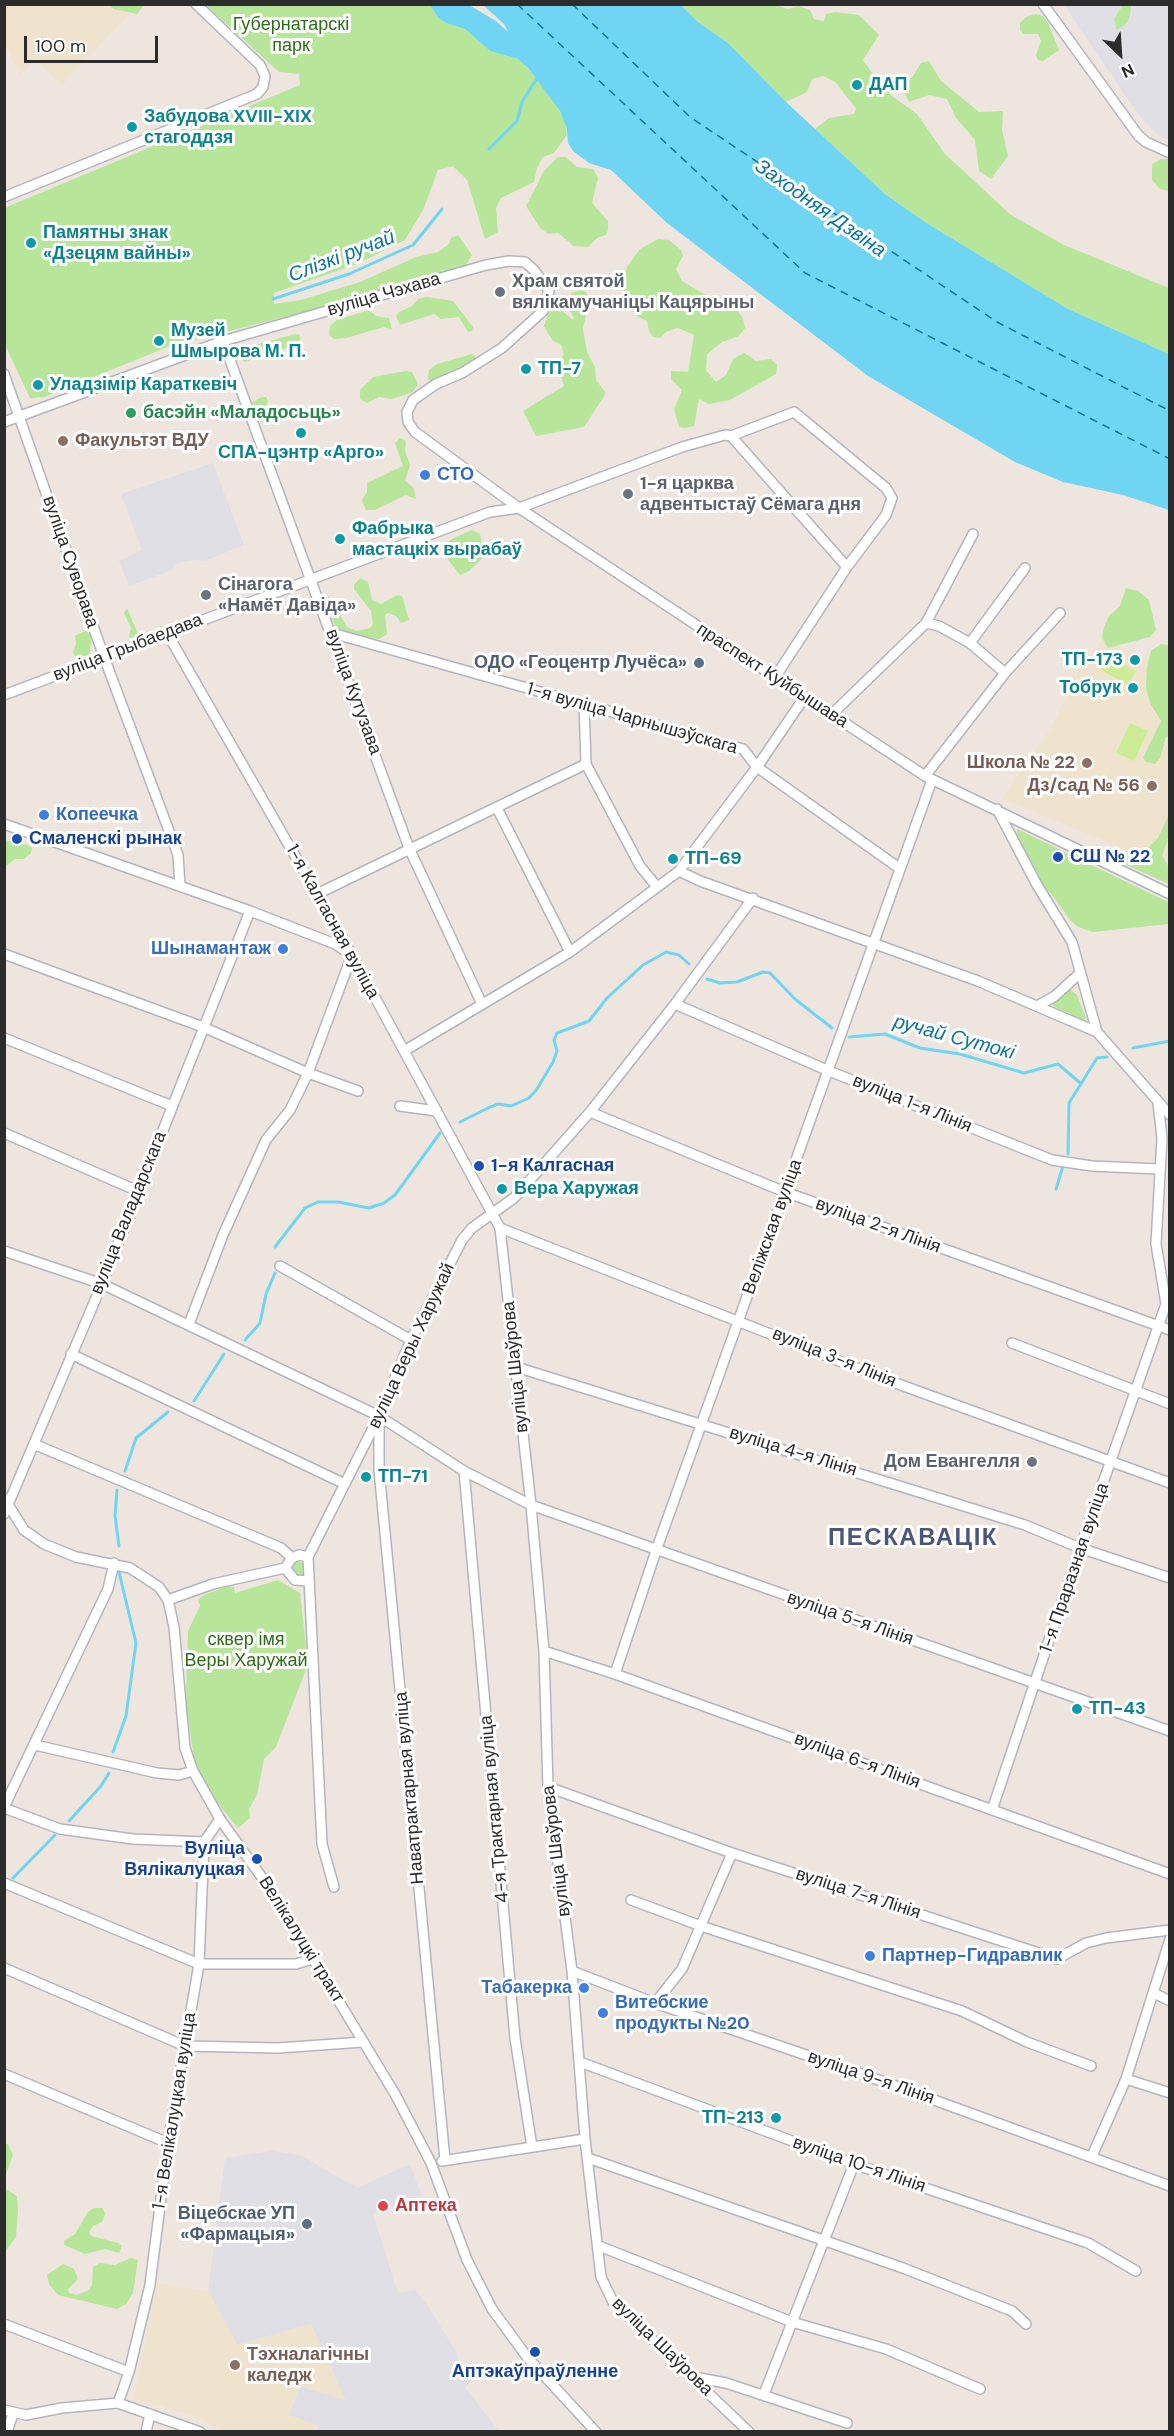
<!DOCTYPE html>
<meta charset="utf-8">
<style>
body{margin:0}
#map{position:relative;width:1174px;height:2436px;overflow:hidden;background:#eee6de;font-family:"DM Sans",sans-serif}
canvas{display:block}
.frame{position:absolute;inset:0;border:6px solid #2c2c2c;pointer-events:none}
.north{position:absolute;left:1090px;top:24px;width:60px;height:60px;-webkit-text-stroke:4px #fff;paint-order:stroke;rotate:155deg;font-size:16px;font-weight:700;line-height:24px;text-align:center;color:#2c2c2c}
.north::after{content:'';display:block;margin:auto;width:21px;height:27px;background:#2c2c2c;clip-path:polygon(50% 0,100% 100%,50% 72%,0 100%)}
.scale{position:absolute;left:24px;top:36px;width:134px;height:27px;box-sizing:border-box;border:3px solid #2c2c2c;border-top:0;padding-left:8px;font-size:18px;line-height:21px;white-space:nowrap;color:#2c2c2c;-webkit-text-stroke:4px #fff;paint-order:stroke}
</style>
<div id="map">
<canvas width="1174" height="2436"></canvas>
<div class="frame"></div>
<div class="north">N</div>
<div class="scale">100 m</div>
</div>
<script>
const c = document.querySelector('canvas').getContext('2d');
c.lineJoin = 'round';
function fill(path, color) { c.fillStyle = color; c.fill(path, 'evenodd'); }
const poly = rows => new Path2D(rows.map(r => 'M' + r).join(''));
function stroke(path, color, width, dash) { c.strokeStyle = color; c.lineWidth = width; c.lineCap = dash ? 'butt' : 'round'; c.setLineDash(dash || []); c.stroke(path); }
function drawText(font, color, halo, rows, align = 'center') {
  c.font = font + ' "DM Sans",sans-serif'; c.lineWidth = 6; c.setLineDash([]); c.textBaseline = 'middle'; c.strokeStyle = halo; c.fillStyle = color; for (const [text, x, y, turn = 0] of rows) {
    c.save(); c.translate(x, y); c.rotate((+turn || 0) * Math.PI / 180); c.textAlign = isNaN(turn) ? turn : align; if (halo) c.strokeText(text, 0, 0); c.fillText(text, 0, 0); c.restore();
  }
}
fill(poly([
 [1064,5,1169,5,1169,139,1160,137,1137,113],
 [213,463,244,545,205,561,194,560,175,564,172,570,129,586,119,561,142,550,121,494],
 [272,2151,300,2155,357,2188,410,2164,422,2195,373,2214,398,2293,415,2290,427,2305,456,2351,462,2369,472,2381,465,2387,499,2431,318,2431,317,2426,289,2415,300,2386,345,2400,311,2324,237,2345,208,2291,225,2158]
]), '#e0dfe6');
fill(poly([
 [5,5,138,5,62,85,35,60,20,76,5,45],
 [1102,638,1153,662,1169,731,1169,874,1105,841,1002,799,1052,726,1086,653,1093,656],
 [157,2283,208,2291,237,2345,311,2324,346,2401,300,2386,289,2415,318,2426,318,2431,225,2432,192,2415,134,2399]
]), '#f0e3cd');
fill(poly([
 [771,4,788,9,799,6,810,10,814,19,824,21,826,14,835,12,859,15,879,35,863,60,876,79,893,97,917,114,944,153,1011,215,1064,245,1169,288,1169,354,1068,309,925,222,885,194,815,129,829,118,854,114,856,108,835,82,823,76,812,79,807,92,786,102,728,43,698,22,681,5],
 [109,5,144,5,137,14,114,9],
 [206,5,430,5,438,18,446,23,465,29,490,51,518,59,525,65,554,101,565,122,567,135,554,153,543,157,537,168,534,182,501,198,496,208,498,232,485,239,467,180,453,166,438,170,423,210,405,240,357,264,274,293,274,304,301,300,360,282,416,257,438,252,449,244,451,238,458,235,472,255,466,265,383,292,186,342,185,340,44,397,30,398,5,345,4,208,300,85,299,74,279,72],
 [1123,5,1131,5,1130,15,1127,23,1117,30,1114,19],
 [1036,14,1043,16,1048,23,1059,50,1043,61,1038,60,1036,55,1041,41,1038,34,1023,34,1020,30,1020,23,1026,17],
 [929,61,941,81,979,112,1003,111,1002,130,1008,156,991,179,979,171,975,140,956,118,947,99,929,95,909,102,903,89,904,84,913,76,921,63],
 [558,157,566,157,577,167,593,169,598,178,592,203,608,221,608,230,606,235,597,238,588,247,574,246,558,233,548,234,540,228,526,206,544,171],
 [1161,159,1169,159,1169,191,1160,189,1152,180,1152,164],
 [658,239,669,240,681,250,683,256,676,269,682,281,707,296,729,300,743,318,745,328,739,336,722,342,707,354,706,370,716,382,726,375,733,359,744,353,756,361,771,359,777,365,776,374,730,400,709,404,699,399,694,426,685,428,679,427,674,409,682,390,671,379,671,371,688,372,694,335,678,328,666,332,660,338,653,337,649,331,647,321,638,317,631,309,622,287,627,267,640,249],
 [580,290,586,292,589,299,583,329,587,352,595,367,596,380,606,393,584,427,536,436,523,411,564,386,557,364,564,354,561,345,553,341,544,326,549,311,560,309,573,320,574,317,563,301,572,293],
 [427,297,453,301,473,327,472,331,468,332,459,317,441,319,434,314,400,325,396,316,399,312,412,306,418,299],
 [369,310,376,316,389,318,392,330,384,327,346,338,334,339,329,335,330,326,337,320],
 [295,334,300,335,300,340,284,349,274,349,246,362,238,358,245,348],
 [472,354,476,357,475,361,464,369,431,382,428,379,429,370,437,364],
 [406,371,412,372,418,384,413,392,392,399,379,397,367,403,360,399,360,390,373,377],
 [261,397,266,397,268,401,264,408,267,411,283,408,285,412,283,416,274,422,261,422,252,406,253,402],
 [400,438,406,441,405,451,410,465,405,481,414,488,416,499,406,495,375,510,366,510,362,500,367,492,367,483,403,466,395,443],
 [472,530,480,534,484,557,468,572,460,575,447,558,444,547,450,540],
 [360,578,368,582,372,600,381,604,397,595,402,596,409,620,401,623,396,616,388,613,385,615,387,634,379,639,343,633,336,628,324,599,329,596,347,627,356,631,370,628,373,624,371,611,354,589,354,585],
 [1126,588,1138,591,1149,600,1156,630,1150,637,1108,648,1102,638,1104,627,1109,616,1120,606],
 [127,608,138,634,136,638,132,640,129,636,131,628,124,613],
 [86,630,92,638,89,656,78,660,73,653,76,644,75,636],
 [1161,644,1169,645,1169,736,1166,737,1160,758,1155,764,1146,762,1143,758,1161,721,1150,703,1146,688,1147,667,1151,651],
 [1169,814,1169,836,1162,856,1169,867,1169,884,1126,865,1115,853,1121,850,1138,858,1158,838],
 [1017,829,1168,902,1169,924,1093,932,1078,927,1070,920,1053,896,1040,883,1033,865,1017,841],
 [5,840,28,845,32,848,31,853,24,859,15,859,5,867],
 [1069,988,1077,995,1086,1018,1083,1020,1053,1006,1052,1002],
 '292 1569a7 7 0 1 1 14 0a7 7 0 1 1-14 0Z',
 [278,1580,300,1593,307,1655,305,1672,276,1747,264,1759,257,1795,249,1809,250,1818,238,1828,211,1795,194,1759,186,1703,188,1631,200,1606,198,1600,204,1595,228,1586,234,1587,235,1593],
 [5,2144,8,2144,13,2155,5,2177,6,2189,17,2196,18,2209,16,2237,5,2252],
 [94,2208,103,2208,105,2214,102,2222,93,2226,89,2232,91,2236,118,2243,122,2246,119,2253,105,2249,85,2254,64,2245,64,2241,75,2234,88,2212],
 [131,2258,138,2260,133,2293,126,2304,117,2309,58,2295,49,2284,47,2275,63,2264,74,2269,78,2279,68,2289,69,2293,77,2295,89,2290,92,2285,93,2267,100,2263,115,2265]
]), '#b7e599');
fill(poly([
 [1108,657,1136,671,1128,685,1101,670],
 [1130,723,1148,731,1134,761,1116,753]
]), '#cced95');
fill(poly([
 [430,5,469,5,496,21,508,32,504,24,483,5,681,5,698,22,728,43,786,102,885,194,925,222,1068,309,1169,354,1169,510,1123,495,1063,482,1015,462,868,376,667,223,611,170,589,163,573,151,568,143,567,129,560,111,528,68,518,59,490,51,465,29,446,23,438,18]
]), '#6fd5f2');
stroke(poly([
 [489,149,517,121,522,102,539,75],
 [273,299,349,274,413,245,442,209],
 [707,979,720,983,737,982,763,972,770,973,795,999,832,1028],
 [849,1037,885,1034,920,1048,960,1054,1024,1073,1058,1064,1079,1082],
 [1133,1048,1170,1041],
 [460,1122,488,1108,498,1104,511,1106,529,1098,537,1089,553,1062,557,1051,554,1040,557,1033,589,1021,607,998,643,965,666,952,679,955,689,964],
 [1068,1154,1069,1103,1097,1058,1107,1057],
 [1056,1189,1063,1166],
 [275,1247,305,1208,318,1202,338,1202,369,1208,384,1203,395,1195,440,1133],
 [245,1340,260,1323,266,1294,275,1273],
 [194,1401,224,1354],
 [125,1471,136,1438,168,1412],
 [117,1490,115,1516,119,1546],
 [113,1752,126,1716,136,1643,119,1572],
 [69,1821,101,1786,109,1773],
 [13,1878,55,1835]
]), '#6fd5f2', 3);
stroke(poly([
 [517,4,805,273,1170,459],
 [572,4,690,117,997,322,1170,411]
]), '#0a74a2', 1.5, [8, 6]);
const minor = poly([
 [1043,4,1138,135,1146,142,1170,153],
 [4,197,242,100,257,94,263,87,265,76,260,65,196,4],
 [223,341,409,848,482,1004],
 [4,374,104,657,178,855,180,885],
 [4,422,223,341,486,265,509,261,525,262,534,270,549,291,543,311,502,348,462,373,436,384,413,400,407,412,408,422,415,432,519,508,925,776,1170,894],
 [731,436,847,567],
 [926,623,939,626,970,643,1005,673],
 [167,633,352,955,500,1228,531,1505,544,1651,548,1787,572,1971,585,2139,601,2277,613,2302,749,2432],
 [332,633,743,749,757,767,899,868],
 [970,643,1025,568],
 [4,695,490,512,519,508,682,447,725,435,731,436,794,412,886,488,892,498,886,515,847,567,774,679],
 [584,704,586,764,640,866,657,887],
 [830,716,926,623,973,534],
 [925,776,1005,673,1060,613],
 [497,808,570,952],
 [997,809,1037,885,1072,942,1097,1032,1170,1115],
 [4,824,250,911,335,944,350,954],
 [679,871,700,881,978,981,1097,1032],
 [317,894,586,764],
 [4,954,203,1027,308,1073,358,1091],
 [675,1004,829,1071,1052,1160,1092,1166,1158,1169],
 [1039,1005,1055,996,1080,973],
 [4,1038,172,1106],
 [404,1051,570,952,679,871,757,767,804,698],
 [400,1106,437,1111],
 [590,1112,785,1192,1170,1330],
 [4,1133,138,1191],
 [500,1228,890,1381,1170,1483],
 [4,1251,102,1284,379,1416,464,1471,531,1505,1170,1731],
 [280,1266,411,1340],
 [189,1324,223,1235,266,1140,290,1110,308,1073,352,955],
 [1012,1343,1170,1404],
 [71,1354,345,1484],
 [516,1367,1025,1525,1080,1548,1170,1578],
 [379,1418,379,1470,445,2160],
 [36,1445,281,1548,292,1558],
 [464,1471,515,2038,532,2147],
 [4,1498,24,1530,44,1544,76,1557,130,1568,159,1587,168,1600,174,1627,185,1748,193,1771,220,1819,273,1893,395,2094,431,2163,467,2260,492,2309,527,2357,596,2432],
 [4,1514,102,1284,250,911],
 [308,1557,299,1555,292,1558,285,1568,295,1580,309,1581],
 [168,1600,213,1584,285,1568],
 [544,1651,615,1674,1170,1874],
 [615,1674,657,1548,932,780],
 [35,1745,157,1773,179,1775,193,1771],
 [548,1787,732,1853,1057,1959,1086,1943,1106,1938,1170,1930],
 [4,1807,108,1589,114,1563],
 [4,1808,60,1829,133,1839,204,1842],
 [992,1810,1080,1548,1166,1304,1156,1244,1162,1138,1158,1103],
 [4,1883,199,1964,296,1964,312,1959],
 [334,1887,322,1844,308,1557,379,1416,411,1340,462,1240,472,1228,514,1198,590,1112,675,1004,753,898],
 [631,1900,701,1926,962,2011,1027,2042,1091,2066],
 [4,1968,185,2046,278,2048,363,2042],
 [572,1971,655,2003,893,2085,1170,2186],
 [1154,1993,1170,2001],
 [655,2003,682,1969,732,1853],
 [580,2062,854,2164,1088,2243,1136,2271],
 [4,2074,168,2143],
 [1126,2079,1170,2093],
 [1092,2156,1126,2079,1170,1939],
 [588,2158,903,2268,1012,2311,1026,2324],
 [442,2161,585,2139],
 [599,2246,792,2322,886,2349,980,2389],
 [4,2324,129,2372],
 [694,2377,726,2383,847,2423],
 [764,2394,854,2164],
 [118,2403,129,2372,150,2285,168,2143,199,1964,204,1842,220,1819],
 [4,2410,26,2415,62,2408,118,2403,200,2432],
 [7,2432,13,2414],
 [146,2432,150,2414]
]);
stroke(minor, '#b2b5c0', 12);
stroke(minor, '#fff', 9);
for (const [x, y, r, color] of [
 [857,85,6,"#0f9aa8"],
 [132,127,6,"#0f9aa8"],
 [31,243,6,"#0f9aa8"],
 [500,292,6,"#6b7280"],
 [159,341,6,"#0f9aa8"],
 [526,369,6,"#0f9aa8"],
 [38,385,6,"#0f9aa8"],
 [131,413,6,"#2e9e5b"],
 [301,433,6,"#0f9aa8"],
 [63,441,6,"#8d6e63"],
 [425,475,6,"#3f7fe0"],
 [628,494,6,"#6b7280"],
 [340,539,6,"#0f9aa8"],
 [206,595,6,"#6b7280"],
 [1135,660,6,"#0f9aa8"],
 [699,663,6,"#5c6f8a"],
 [1133,688,6,"#0f9aa8"],
 [1087,763,6,"#8d6e63"],
 [1152,786,6,"#8d6e63"],
 [44,815,6,"#3f7fe0"],
 [17,839,6,"#1a4fb4"],
 [1058,857,6,"#1a4fb4"],
 [673,859,6,"#0f9aa8"],
 [283,949,6,"#3f7fe0"],
 [479,1166,6,"#1a4fb4"],
 [502,1189,6,"#0f9aa8"],
 [1032,1462,6,"#6b7280"],
 [366,1477,6,"#0f9aa8"],
 [1077,1709,6,"#0f9aa8"],
 [257,1859,6,"#1a4fb4"],
 [870,1956,6,"#3f7fe0"],
 [584,1988,6,"#3f7fe0"],
 [603,2013,6,"#3f7fe0"],
 [776,2118,6,"#0f9aa8"],
 [383,2206,6,"#e0444e"],
 [307,2224,6,"#5c6f8a"],
 [535,2352,6,"#1a4fb4"],
 [235,2365,6,"#8d6e63"]
]) { const dot = new Path2D(); dot.arc(x, y, r, 0, 2 * Math.PI); c.fillStyle = color; c.fill(dot); stroke(dot, '#fff', 2); }
drawText('18px', '#2e6c19', '#fff', [
 ["Губернатарскі",291,25],
 ["парк",291,46],
 ["сквер імя",246,1640],
 ["Веры Харужай",246,1661]
]);
drawText('bold 18px', '#0d838f', '#fff', [
 ["ДАП",869,85],
 ["Забудова XVIII-XIX",144,117],
 ["стагоддзя",144,138],
 ["Памятны знак",43,233],
 ["«Дзецям вайны»",43,254],
 ["Музей",171,331],
 ["Шмырова М. П.",171,352],
 ["ТП-7",538,369],
 ["Уладзімір Караткевіч",50,385],
 ["СПА-цэнтр «Арго»",301,453,"center"],
 ["Фабрыка",352,529],
 ["мастацкіх вырабаў",352,550],
 ["ТП-173",1123,660,"right"],
 ["Тобрук",1121,688,"right"],
 ["ТП-69",685,859],
 ["Вера Харужая",514,1189],
 ["ТП-71",378,1477],
 ["ТП-43",1089,1709],
 ["ТП-213",764,2118,"right"]
], 'left');
drawText('bold 18px', '#5b616d', '#fff', [
 ["Храм святой",512,282],
 ["вялікамучаніцы Кацярыны",512,303],
 ["1-я царква",640,484],
 ["адвентыстаў Сёмага дня",640,505],
 ["Сінагога",218,585],
 ["«Намёт Давіда»",218,606],
 ["Дом Евангелля",1020,1462,"right"]
], 'left');
drawText('18px', '#2c2c2c', '#fff', [
 ["вуліца Чэхава",384,295,-16],
 ["вуліца Суворава",70,562,71],
 ["вуліца Грыбаедава",128,648,-21],
 ["праспект Куйбышава",772,676,33],
 ["вуліца Кутузава",353,692,70],
 ["1-я вуліца Чарнышэўскага",632,719,16],
 ["1-я Калгасная вуліца",332,922,61],
 ["вуліца 1-я Лінія",912,1104,22],
 ["вуліца Валадарскага",129,1213,-68],
 ["вуліца 2-я Лінія",878,1226,20],
 ["Веліжская вуліца",773,1227,-70],
 ["вуліца Веры Харужай",412,1346,-65],
 ["вуліца 3-я Лінія",834,1358,22],
 ["вуліца Шаўрова",516,1367,-96],
 ["вуліца 4-я Лінія",793,1452,17],
 ["1-я Праразная вуліца",1075,1568,-71],
 ["вуліца 5-я Лінія",850,1619,19],
 ["вуліца 6-я Лінія",857,1761,20],
 ["Наватрактарная вуліца",410,1788,-95],
 ["4-я Трактарная вуліца",495,1809,-95],
 ["вуліца Шаўрова",557,1851,-97],
 ["вуліца 7-я Лінія",858,1894,18],
 ["Велікалуцкі тракт",301,1940,58],
 ["вуліца 9-я Лінія",871,2078,19],
 ["1-я Велікалуцкая вуліца",175,2111,-81],
 ["вуліца 10-я Лінія",859,2165,19],
 ["вуліца Шаўрова",662,2347,44]
]);
drawText('bold 18px', '#27864d', '#fff', [
 ["басэйн «Маладосьць»",143,413]
], 'left');
drawText('bold 18px', '#785e54', '#fff', [
 ["Факультэт ВДУ",75,441],
 ["Школа № 22",1075,763,"right"],
 ["Дз/сад № 56",1140,786,"right"],
 ["Тэхналагічны",247,2355],
 ["каледж",247,2376]
], 'left');
drawText('bold 18px', '#366cbe', '#fff', [
 ["СТО",437,475],
 ["Копеечка",56,815],
 ["Шынамантаж",271,949,"right"],
 ["Партнер-Гидравлик",882,1956],
 ["Табакерка",572,1988,"right"],
 ["Витебские",615,2003],
 ["продукты №20",615,2024]
], 'left');
drawText('bold 18px', '#4e5e75', '#fff', [
 ["ОДО «Геоцентр Лучёса»",687,663],
 ["Віцебскае УП",295,2214],
 ["«Фармацыя»",295,2235]
], 'right');
drawText('bold 18px', '#164399', '#fff', [
 ["Смаленскі рынак",29,839],
 ["СШ № 22",1070,857],
 ["1-я Калгасная",491,1166],
 ["Вуліца",245,1849,"right"],
 ["Вялікалуцкая",245,1870,"right"],
 ["Аптэкаўпраўленне",535,2372,"center"]
], 'left');
drawText('bold 18px', '#be3a42', '#fff', [
 ["Аптека",395,2206]
], 'left');
drawText('italic 20px', '#0a74a2', '#fff', [
 ["Заходняя Дзвіна",820,209,35],
 ["Слізкі ручай",342,257,-21],
 ["ручай Сутокі",954,1038,15]
]);
c.letterSpacing = '1.5px';
drawText('bold 24px', '#4b567e', '#fff', [
 ["ПЕСКАВАЦІК",913,1539]
]);
c.letterSpacing = '0px';
</script>
